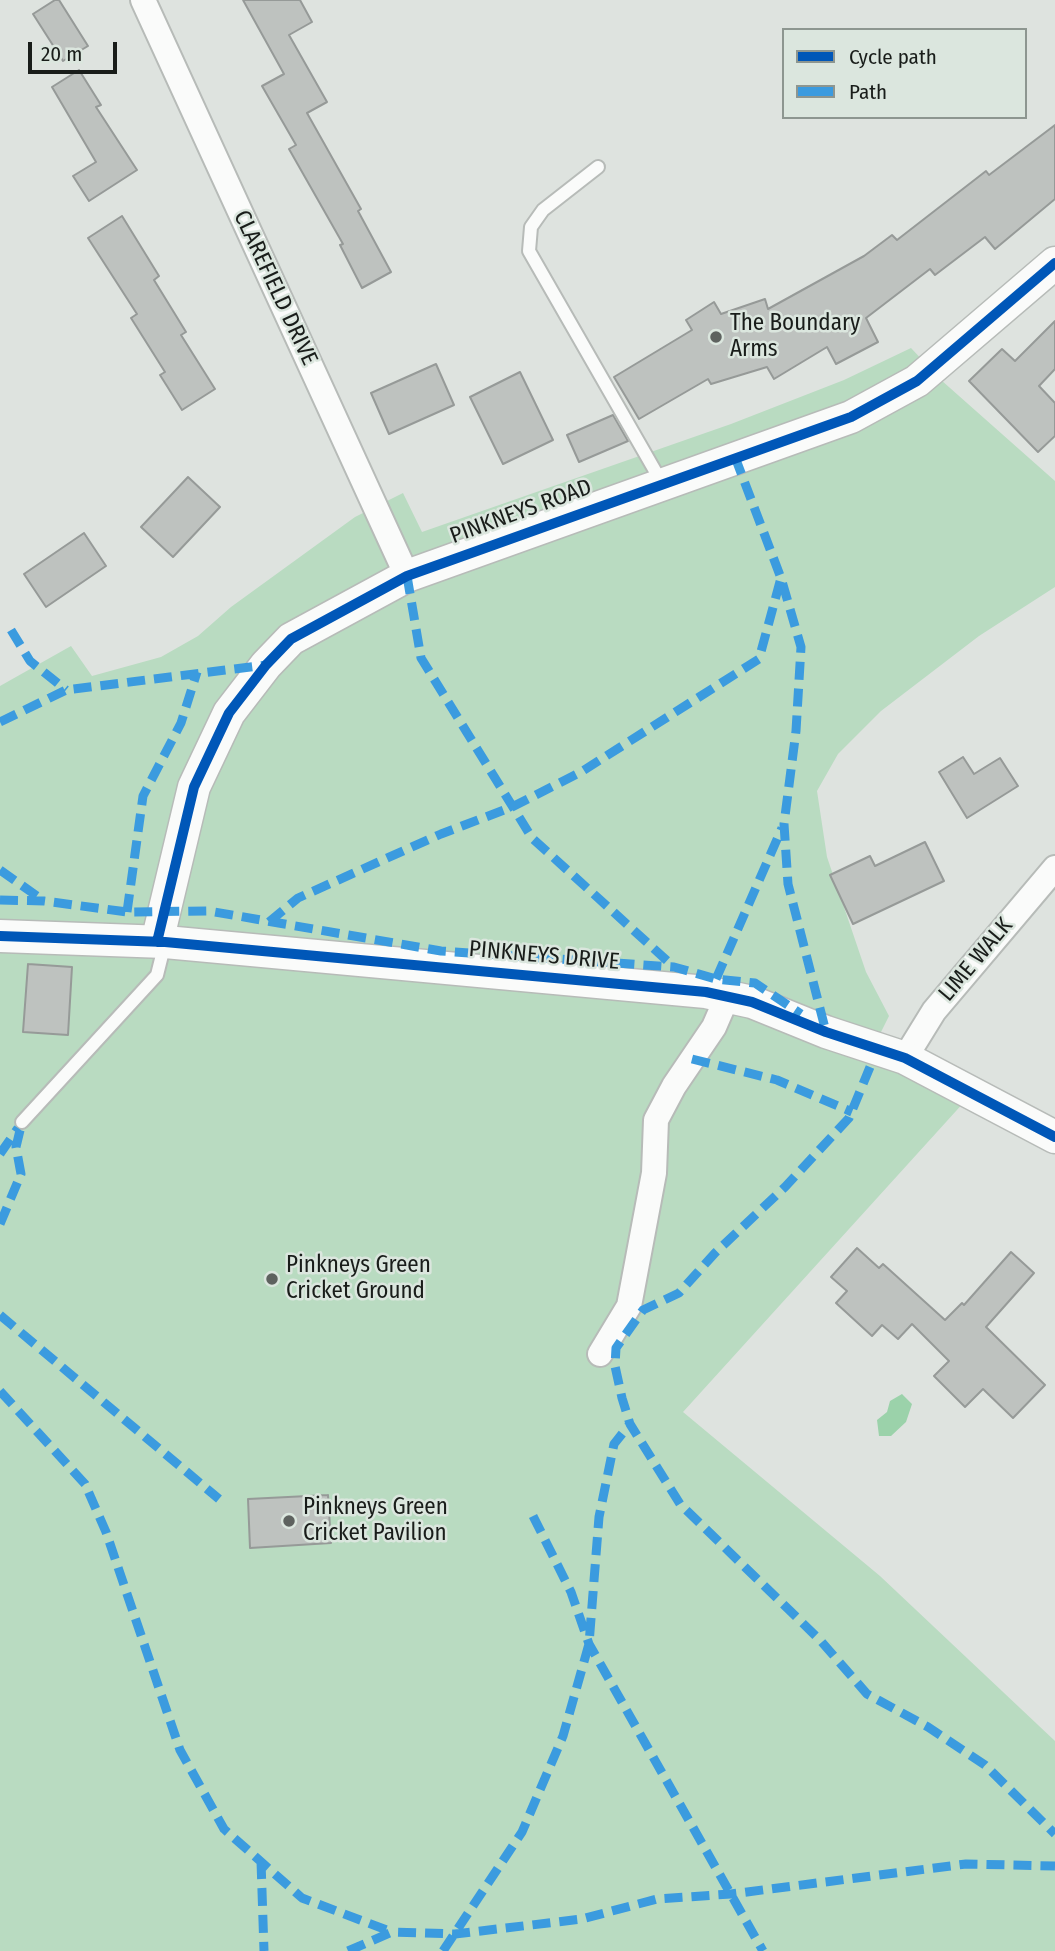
<!DOCTYPE html>
<style>
body{margin:0}
#map{position:relative;width:1055px;height:1951px;overflow:hidden;background:#dee3df;font-family:"Fira Sans Condensed",sans-serif}
canvas{display:block}
.legend{position:absolute;left:782px;top:28px;width:245px;height:91px;box-sizing:border-box;background:#dbe6de;border:2px solid #8d9690;margin:0;padding:9px 12px;list-style:none;font-size:21px;color:#191d1a}
.legend li{display:flex;align-items:center;gap:14px;height:35px}
.legend b{width:35px;border:2px solid #8d9690}
.scale{position:absolute;left:28px;top:42px;width:89px;height:32px;box-sizing:border-box;border:4px solid #191d1a;border-top:0;padding-left:9px;font-size:21px;line-height:24px;white-space:nowrap;color:#191d1a;-webkit-text-stroke:5px #dbe6de;paint-order:stroke}
</style>
<div id="map">
<canvas width="1055" height="1951"></canvas>
<ul class="legend">
<li><b style="height:9px;background:#0057b8"></b>Cycle path</li>
<li><b style="height:9px;background:#3b9bdf"></b>Path</li>
</ul>
<div class="scale">20 m</div>
</div>
<script>
const c = document.querySelector('canvas').getContext('2d');
c.lineJoin = 'round';
function fill(path, color) { c.fillStyle = color; c.fill(path, 'evenodd'); }
const poly = rows => new Path2D(rows.map(r => 'M' + r).join(''));
function stroke(path, color, width, dash) { c.strokeStyle = color; c.lineWidth = width; c.lineCap = dash ? 'butt' : 'round'; c.setLineDash(dash || []); c.stroke(path); }
function drawText(font, color, halo, rows, align = 'center') {
  c.font = font + ' "Fira Sans Condensed",sans-serif'; c.lineWidth = 5; c.setLineDash([]); c.textBaseline = 'middle'; c.strokeStyle = halo; c.fillStyle = color; for (const [text, x, y, turn = 0] of rows) {
    c.save(); c.translate(x, y); c.rotate((+turn || 0) * Math.PI / 180); c.textAlign = isNaN(turn) ? turn : align; if (halo) c.strokeText(text, 0, 0); c.fillText(text, 0, 0); c.restore();
  }
}
fill(poly([
 [911,348,941,380,1055,481,1055,587,979,636,881,711,838,754,817,791,827,857,866,972,889,1016,875,1044,966,1100,683,1412,880,1576,1055,1741,1055,1951,0,1951,0,686,71,646,92,676,161,657,198,636,231,607,355,517,403,493,422,532,731,424,844,380]
]), '#b9dbc1');
fill(poly([
 [902,1394,912,1404,906,1422,891,1436,879,1436,877,1420,887,1412,890,1401]
]), '#9bd2aa');
const building = poly([
 [55,0,59,0,88,46,63,61,33,14,55,0],
 [243,0,300,0,312,22,289,35,327,102,307,113,361,209,358,211,391,272,362,288,340,245,343,244,289,149,296,145,262,86,284,74,243,0],
 [79,70,101,105,96,107,137,170,89,201,73,176,96,162,52,87,79,70],
 [1055,125,1055,199,995,249,985,237,935,275,930,269,866,318,878,342,836,364,827,347,774,379,767,367,711,384,708,379,639,419,614,377,692,330,686,320,714,302,721,314,765,299,768,309,864,256,892,235,897,240,986,171,989,175,1055,125],
 [122,216,159,276,154,280,186,332,181,335,215,389,182,410,160,375,165,372,131,318,137,314,88,238,122,216],
 [1055,321,1055,369,1039,386,1055,403,1055,436,1038,452,969,381,1002,349,1015,361,1055,321],
 [436,364,454,405,389,434,371,393,436,364],
 [520,372,553,440,503,464,470,397,520,372],
 [613,415,628,441,579,462,567,435,613,415],
 [188,477,220,507,173,557,141,527,188,477],
 [84,533,106,566,46,607,24,574,84,533],
 [963,757,974,774,1000,758,1018,786,967,818,939,772,963,757],
 [925,842,944,881,853,924,830,875,870,856,875,866,925,842],
 [28,964,72,967,68,1035,23,1032,28,964],
 [857,1248,879,1268,883,1264,945,1320,962,1303,964,1305,1011,1252,1034,1273,986,1327,1045,1385,1013,1418,983,1389,965,1407,934,1376,949,1361,912,1324,898,1339,882,1325,872,1336,836,1303,847,1291,831,1277,857,1248],
 [328,1495,331,1543,250,1548,248,1499,328,1495]
]);
fill(building, '#bec2bf');
stroke(building, '#969a98', 2);
const service = poly([
 [598,167,543,210,531,227,529,251,662,483],
 [22,1122,157,975,165,943]
]);
const minor = poly([
 [143,0,407,576],
 [905,1058,934,1011,1055,868],
 [600,1354,629,1306,654,1173,656,1120,674,1086,714,1027,727,997]
]);
const tertiary = poly([
 [0,936,165,942,706,992,752,1002,826,1032,905,1058,1055,1137],
 [157,942,194,787,229,713,266,665,291,639,407,576,851,417,917,381,1055,263]
]);
stroke(service, '#b7bbb8', 16);
stroke(minor, '#b7bbb8', 28);
stroke(tertiary, '#b7bbb8', 35);
stroke(service, '#fafbfa', 12);
stroke(minor, '#fafbfa', 24);
stroke(tertiary, '#fafbfa', 32);
stroke(poly([
 [735,457,781,578,801,647,796,731,784,824,788,884,826,1032],
 [407,576,421,658,532,838,674,967],
 [11,630,30,661,66,690],
 [0,722,66,690,266,665],
 [0,870,44,901],
 [0,900,44,901,127,912,209,911,441,951,674,967,716,979,755,983,801,1014],
 [127,912,143,796,181,723,197,672],
 [269,922,298,898,441,834,512,807,581,772,759,659,781,578],
 [716,979,782,828],
 [692,1059,777,1080,852,1112],
 [870,1067,849,1118,785,1187,715,1253,679,1293,643,1310,616,1348,615,1366,622,1398,630,1424,680,1504,820,1640,867,1694,928,1727,985,1765,1055,1834],
 [0,1154,18,1128],
 [0,1224,21,1174,16,1147,22,1122],
 [0,1315,219,1499],
 [0,1391,85,1484,106,1532,180,1750,224,1829,302,1898,392,1932],
 [533,1516,571,1592,589,1644,763,1951],
 [261,1861,264,1951],
 [348,1951,392,1932,455,1934,582,1919,657,1899,731,1894,966,1864,1055,1866],
 [443,1951,522,1832,563,1736,589,1644,599,1517,614,1444,630,1424]
]), '#3b9bdf', 9, [18, 9]);
stroke(poly([
 [0,936,165,942,706,992,752,1002,826,1032,905,1058,1055,1137],
 [157,942,194,787,229,713,266,665,291,639,407,576,851,417,917,381,1055,263]
]), '#0057b8', 10);
for (const [x, y, r, color] of [
 [716,337,7,"#5e625f"],
 [272,1279,7,"#5e625f"],
 [289,1521,7,"#5e625f"]
]) { const dot = new Path2D(); dot.arc(x, y, r, 0, 2 * Math.PI); c.fillStyle = color; c.fill(dot); stroke(dot, '#dbe6de', 2.5); }
drawText('23px', '#191d1a', '#dbe6de', [
 ["CLAREFIELD DRIVE",275,288,65],
 ["PINKNEYS ROAD",521,512,-20],
 ["PINKNEYS DRIVE",544,956,5],
 ["LIME WALK",976,960,-50]
]);
drawText('23px', '#191d1a', '#dbe6de', [
 ["The Boundary",730,324],
 ["Arms",730,350],
 ["Pinkneys Green",286,1266],
 ["Cricket Ground",286,1292],
 ["Pinkneys Green",303,1508],
 ["Cricket Pavilion",303,1534]
], 'left');
</script>
